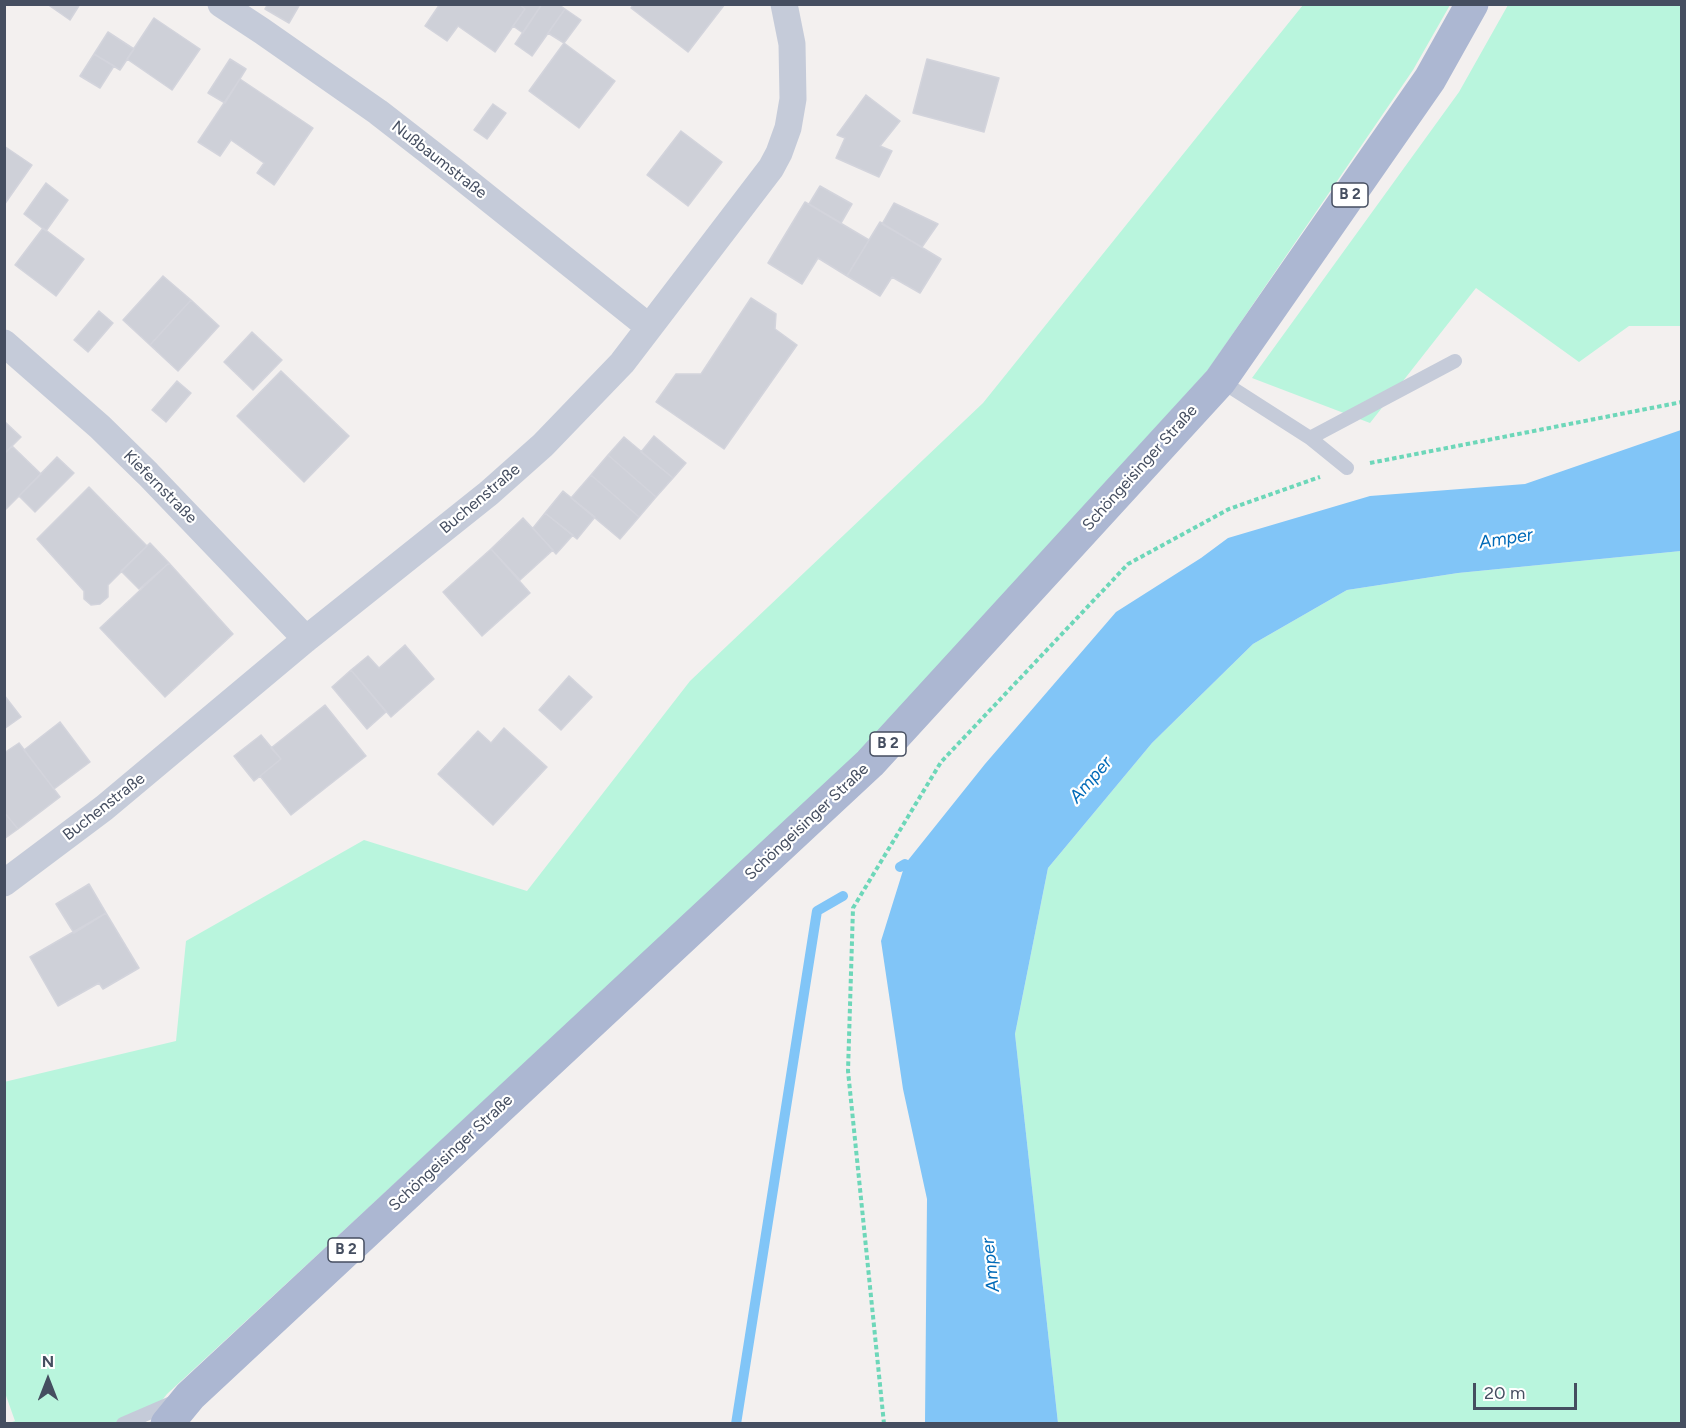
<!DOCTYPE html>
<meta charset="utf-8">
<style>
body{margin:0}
#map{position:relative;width:1686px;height:1428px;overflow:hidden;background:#f3f0ef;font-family:Figtree,sans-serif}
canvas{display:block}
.frame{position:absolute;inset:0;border:6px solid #454e60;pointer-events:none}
.north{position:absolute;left:18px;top:1350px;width:60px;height:60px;-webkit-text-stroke:4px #fff;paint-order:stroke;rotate:0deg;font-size:16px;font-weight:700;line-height:24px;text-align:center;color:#454e60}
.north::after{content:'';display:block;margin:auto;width:21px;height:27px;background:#454e60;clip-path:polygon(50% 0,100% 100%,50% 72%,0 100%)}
.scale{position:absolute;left:1473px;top:1383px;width:104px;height:27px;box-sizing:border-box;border:3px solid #454e60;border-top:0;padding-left:8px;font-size:18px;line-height:21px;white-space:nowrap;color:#454e60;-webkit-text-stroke:4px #fff;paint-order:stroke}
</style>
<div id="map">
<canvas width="1686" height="1428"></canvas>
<div class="frame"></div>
<div class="north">N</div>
<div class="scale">20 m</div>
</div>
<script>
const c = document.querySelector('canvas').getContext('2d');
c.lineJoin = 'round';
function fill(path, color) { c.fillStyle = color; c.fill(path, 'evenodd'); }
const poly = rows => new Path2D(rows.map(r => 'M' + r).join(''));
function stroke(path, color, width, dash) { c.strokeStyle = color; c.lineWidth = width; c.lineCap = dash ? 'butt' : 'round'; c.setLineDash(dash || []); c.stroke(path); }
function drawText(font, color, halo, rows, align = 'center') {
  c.font = font + ' Figtree,sans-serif'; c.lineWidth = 4.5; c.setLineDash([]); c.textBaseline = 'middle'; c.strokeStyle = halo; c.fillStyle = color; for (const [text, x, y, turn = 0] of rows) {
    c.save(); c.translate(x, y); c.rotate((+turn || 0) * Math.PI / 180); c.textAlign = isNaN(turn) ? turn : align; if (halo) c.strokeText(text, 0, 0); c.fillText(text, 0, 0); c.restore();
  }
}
fill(poly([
 [1303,5,1450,5,1413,70,1208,370,862,751,167,1394,144,1423,9,1423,15,1421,4,1390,4,1082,176,1041,186,941,364,840,527,891,690,681,983,403],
 [1508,5,1681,5,1681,326,1629,326,1579,362,1476,288,1370,423,1252,378,1459,92],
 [1681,551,1681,1423,1058,1423,1015,1034,1048,868,1152,743,1253,644,1347,590,1458,573]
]), '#b9f5dd');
fill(poly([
 [1681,430,1681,551,1458,573,1347,590,1253,644,1152,743,1048,868,1015,1034,1058,1423,925,1423,927,1199,903,1089,881,941,905,864,985,764,1116,612,1201,558,1228,538,1370,496,1525,484]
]), '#81c5f7');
stroke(poly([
 [900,867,905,864],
 [736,1424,817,911,843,896]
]), '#81c5f7', 10);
const building = poly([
 [47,4,80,4,70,20,47,4],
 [268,4,300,4,289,23,265,9,268,4],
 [440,4,519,4,525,9,495,52,458,26,447,41,425,26,440,4],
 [519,4,542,4,523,33,513,26,525,9,519,4],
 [542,4,558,4,565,9,532,56,515,44,542,4],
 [634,4,725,4,688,52,631,8,634,4],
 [565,9,581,20,564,43,548,33,565,9],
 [154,18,200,49,172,90,127,59,154,18],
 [108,32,134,49,120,70,94,54,108,32],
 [564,43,615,81,579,128,529,91,564,43],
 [94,54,114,66,100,88,80,76,94,54],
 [230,59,246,69,225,103,208,93,230,59],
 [927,59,999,78,984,132,913,113,927,59],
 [240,79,313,128,274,185,257,173,264,163,231,140,220,156,198,142,240,79],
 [866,95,900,121,880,146,892,151,879,177,836,158,845,138,837,135,866,95],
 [493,104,506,113,487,139,474,130,493,104],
 [681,131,722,162,688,206,647,175,681,131],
 [4,146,32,165,4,205,4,146],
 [46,183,68,200,46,231,24,214,46,183],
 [820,186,852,204,841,223,809,204,820,186],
 [805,202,869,240,847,276,818,258,802,284,768,263,805,202],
 [894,203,938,224,922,247,882,224,894,203],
 [880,222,941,259,920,293,892,277,880,296,847,276,880,222],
 [43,228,84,259,56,296,15,265,43,228],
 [163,276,191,300,150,345,123,320,163,276],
 [751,298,776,314,775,329,797,345,724,449,656,402,676,374,701,374,751,298],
 [191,300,219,326,178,371,150,345,191,300],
 [99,311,113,323,88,352,74,340,99,311],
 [252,332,282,360,253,390,224,362,252,332],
 [281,371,349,436,304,482,237,416,281,371],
 [177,381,191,393,166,422,152,410,177,381],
 [4,421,21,437,4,454,4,421],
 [654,436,686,463,673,478,641,452,654,436],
 [624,437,673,478,656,497,608,455,624,437],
 [12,446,41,474,4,511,4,454,12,446],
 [608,455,656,497,639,517,591,475,608,455],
 [57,457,74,473,35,512,19,496,57,457],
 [591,475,639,517,620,539,571,498,591,475],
 [89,487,147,546,108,585,108,597,100,604,91,605,84,599,84,591,37,539,89,487],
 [563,491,595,517,577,539,545,513,563,491],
 [545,513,573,535,556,554,533,528,545,513],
 [523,518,553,550,520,580,491,549,523,518],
 [150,543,169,563,139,589,121,571,150,543],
 [491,549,530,593,482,636,443,592,491,549],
 [169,563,233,634,165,697,100,628,169,563],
 [405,645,434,679,391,717,351,670,368,656,379,668,405,645],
 [351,670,386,712,367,729,332,687,351,670],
 [569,676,592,697,561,730,539,710,569,676],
 [4,695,21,717,4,729,4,695],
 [325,705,366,756,291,815,260,776,281,759,271,748,325,705],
 [60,722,90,762,54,789,24,750,60,722],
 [504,728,547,767,493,825,438,774,478,731,491,743,504,728],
 [261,735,281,759,254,781,234,756,261,735],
 [19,743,60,797,18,829,4,812,4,753,19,743],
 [4,812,18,829,4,839,4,812],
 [89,884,106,913,74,933,56,904,89,884],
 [106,913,139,968,103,989,99,983,58,1006,30,957,106,913]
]);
fill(building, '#ced0d8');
stroke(building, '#d3d4dc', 1.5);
stroke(poly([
 [1370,463,1682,402],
 [884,1424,848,1071,853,908,941,762,1128,564,1229,509,1320,477]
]), '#6dd7b9', 4, [4.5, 3]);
stroke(poly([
 [1221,381,1310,438,1347,468],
 [1310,438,1455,361],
 [123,1424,174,1402]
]), '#c5cbd9', 14);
stroke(poly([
 [221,4,262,31,378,112,454,171,649,327],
 [4,343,100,427,148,474,306,639],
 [4,883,104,808,306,639,489,493,543,445,622,363,771,168,779,153,788,128,793,99,792,44,784,4]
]), '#c5cbd9', 27);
stroke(poly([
 [167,1424,190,1396,870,763,1220,381,1430,79,1472,4]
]), '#acb7d2', 33);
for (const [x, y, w] of [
 [1350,195,36],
 [888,744,36],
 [346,1250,36]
]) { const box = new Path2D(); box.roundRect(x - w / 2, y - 12, w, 24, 4.5); c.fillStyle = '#fff'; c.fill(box); stroke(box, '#454e60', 1.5); }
drawText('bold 15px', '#454e60', null, [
 ["B 2",1350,195],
 ["B 2",888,744],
 ["B 2",346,1250]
]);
drawText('16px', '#454e60', '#fff', [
 ["Nußbaumstraße",439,160,38],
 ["Schöngeisinger Straße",1140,468,-48],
 ["Kiefernstraße",160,487,45],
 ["Buchenstraße",480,499,-40],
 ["Buchenstraße",104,807,-38],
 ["Schöngeisinger Straße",807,822,-43],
 ["Schöngeisinger Straße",451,1153,-43]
]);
drawText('italic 18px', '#006ab8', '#fff', [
 ["Amper",1506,539,-9],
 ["Amper",1091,780,-49],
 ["Amper",991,1265,-96]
]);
</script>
